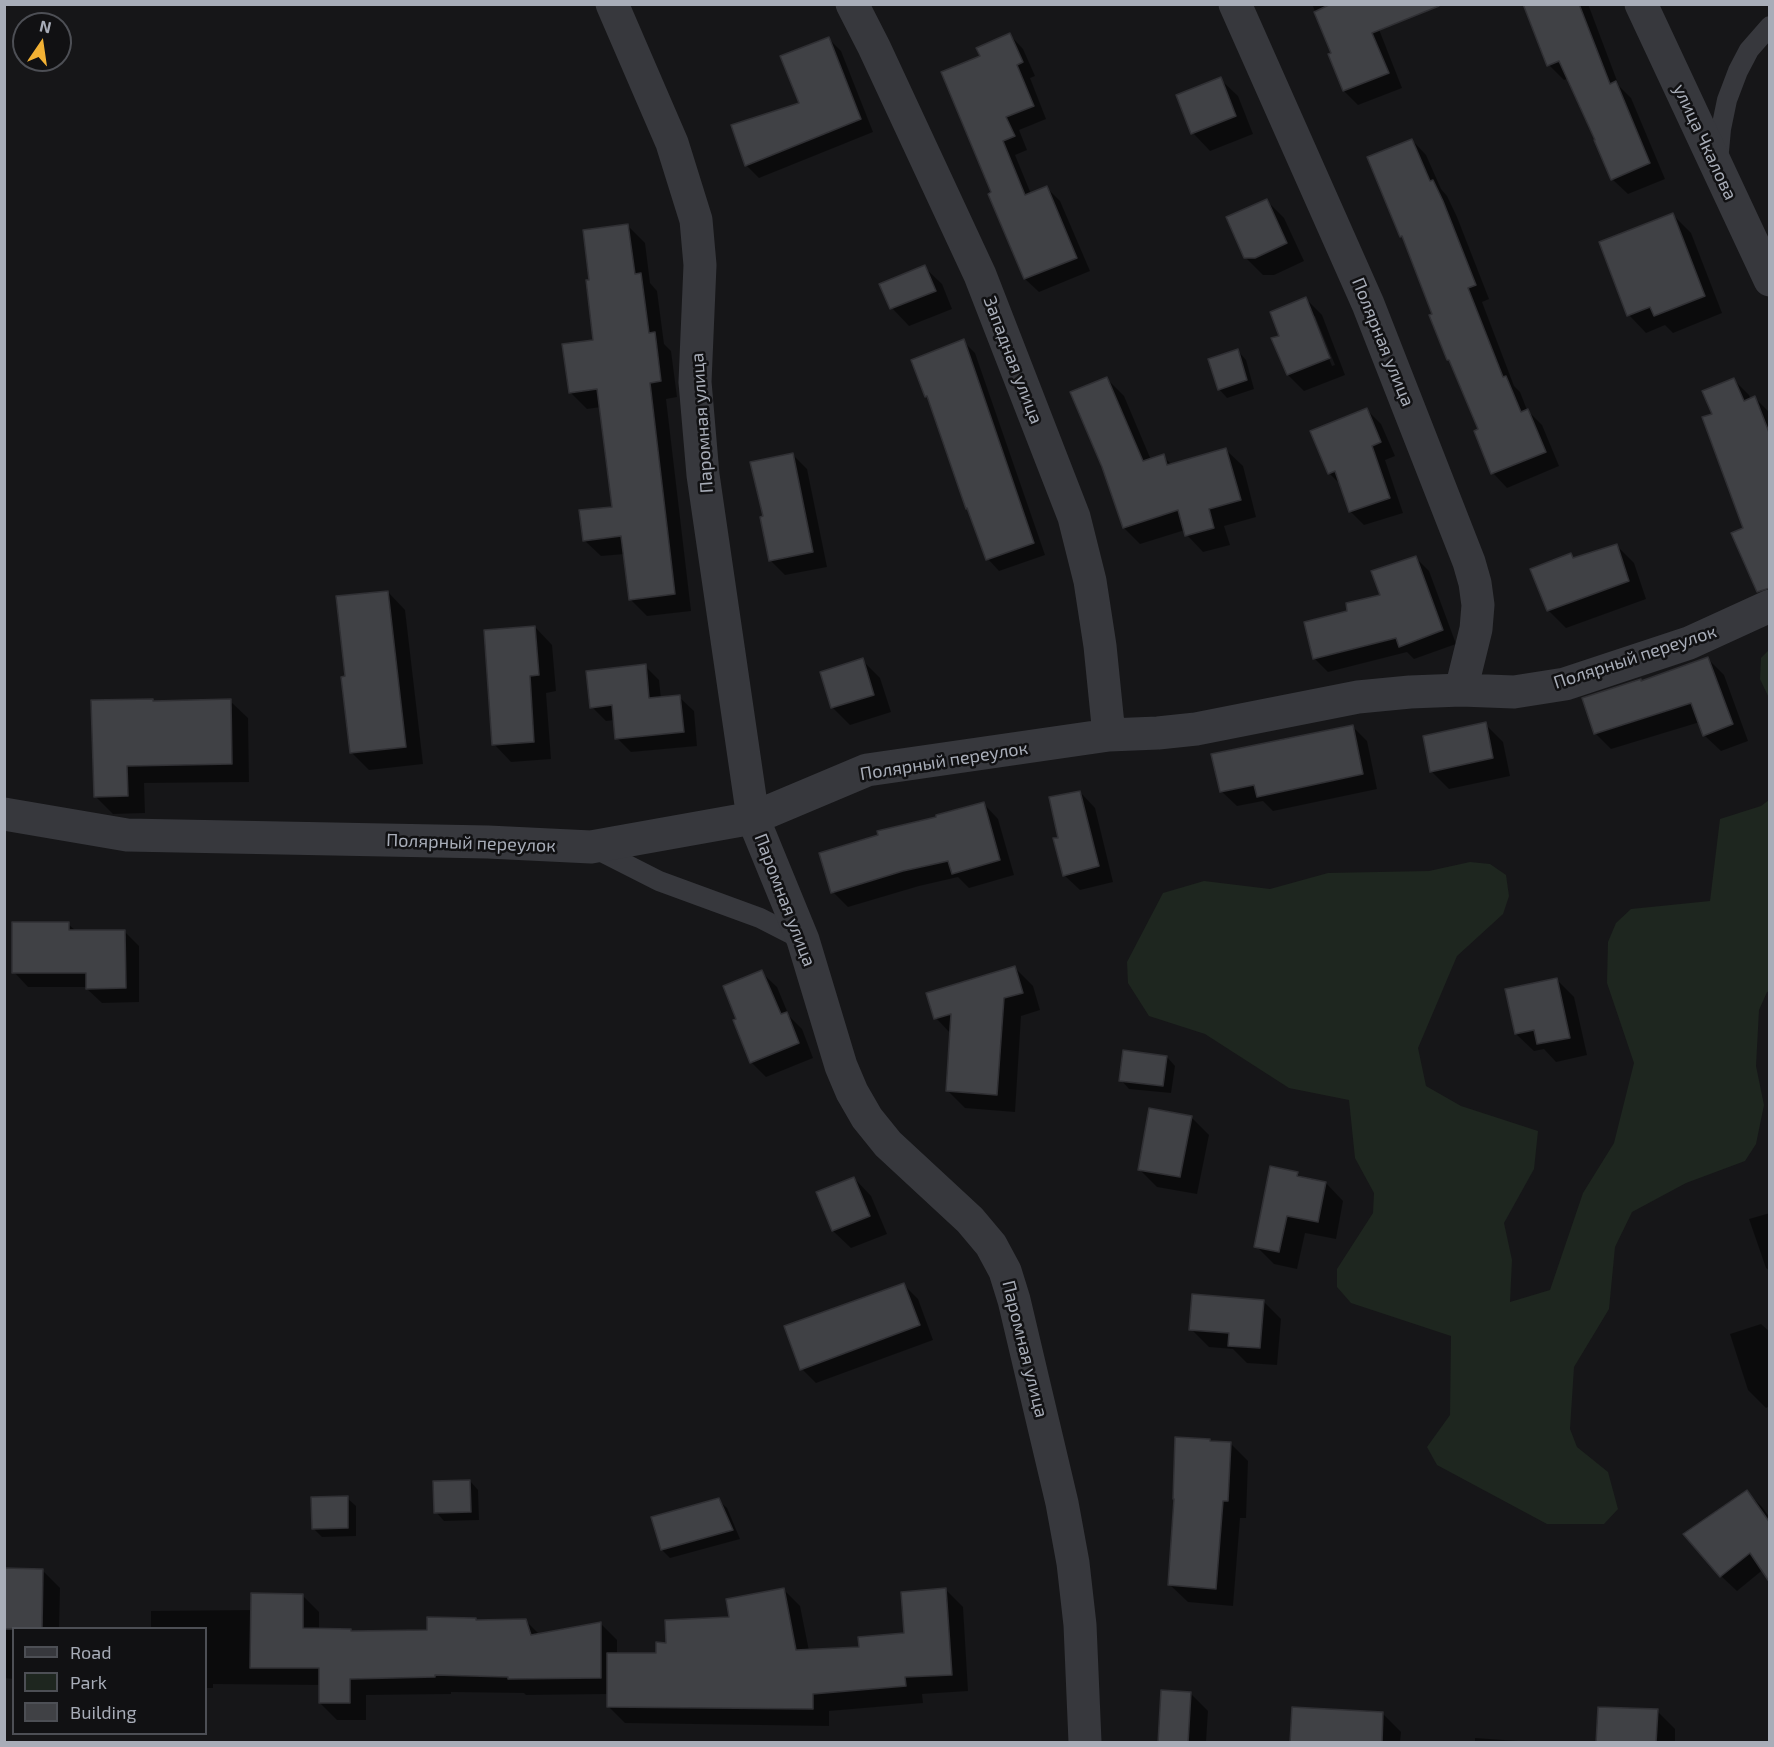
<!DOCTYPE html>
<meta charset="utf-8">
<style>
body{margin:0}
#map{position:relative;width:1774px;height:1747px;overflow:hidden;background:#161618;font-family:"Exo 2",sans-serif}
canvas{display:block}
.frame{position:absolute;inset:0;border:6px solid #a8adb8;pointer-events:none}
.legend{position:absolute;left:12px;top:1627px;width:195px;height:108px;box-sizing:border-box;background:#111113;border:2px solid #4d4f55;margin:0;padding:8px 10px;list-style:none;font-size:18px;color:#a8adb8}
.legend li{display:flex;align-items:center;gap:12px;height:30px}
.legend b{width:30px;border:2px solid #4d4f55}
.north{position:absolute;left:12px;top:12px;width:60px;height:60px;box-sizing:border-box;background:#111113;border:2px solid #4d4f55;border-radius:50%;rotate:13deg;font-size:16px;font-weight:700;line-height:24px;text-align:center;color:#a8adb8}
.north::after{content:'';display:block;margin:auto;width:21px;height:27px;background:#f2b134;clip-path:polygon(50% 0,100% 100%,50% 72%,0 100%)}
</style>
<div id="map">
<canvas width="1774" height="1747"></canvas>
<div class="frame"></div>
<ul class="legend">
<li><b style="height:8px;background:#37383d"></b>Road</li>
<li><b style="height:16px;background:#1e261f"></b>Park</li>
<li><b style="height:16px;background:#404145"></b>Building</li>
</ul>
<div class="north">N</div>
</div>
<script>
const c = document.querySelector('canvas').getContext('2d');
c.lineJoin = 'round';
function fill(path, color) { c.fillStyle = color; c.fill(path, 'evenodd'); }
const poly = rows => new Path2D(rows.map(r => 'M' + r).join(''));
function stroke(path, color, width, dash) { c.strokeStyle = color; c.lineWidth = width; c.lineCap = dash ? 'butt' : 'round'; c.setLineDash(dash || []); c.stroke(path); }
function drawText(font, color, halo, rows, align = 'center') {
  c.font = font + ' "Exo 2",sans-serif'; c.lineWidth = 5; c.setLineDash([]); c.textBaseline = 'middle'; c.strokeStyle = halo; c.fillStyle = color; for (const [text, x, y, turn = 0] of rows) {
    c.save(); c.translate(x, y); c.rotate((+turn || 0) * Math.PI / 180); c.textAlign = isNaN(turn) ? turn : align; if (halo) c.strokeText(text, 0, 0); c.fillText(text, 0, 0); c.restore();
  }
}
fill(poly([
 [1769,650,1769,698,1760,679,1761,658],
 [1769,800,1770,991,1767,992,1759,1010,1756,1066,1764,1105,1756,1144,1745,1161,1686,1183,1632,1212,1615,1247,1609,1309,1574,1367,1570,1429,1577,1447,1608,1472,1618,1509,1604,1524,1547,1524,1437,1465,1427,1447,1450,1415,1451,1336,1351,1303,1337,1287,1337,1269,1373,1213,1374,1193,1355,1158,1349,1100,1289,1088,1205,1034,1149,1016,1128,983,1127,962,1163,893,1204,881,1270,889,1328,873,1429,871,1470,862,1490,864,1506,875,1509,896,1503,914,1457,956,1418,1048,1426,1086,1461,1106,1538,1131,1534,1169,1504,1223,1512,1260,1510,1302,1550,1290,1583,1193,1614,1143,1634,1063,1607,983,1608,942,1616,923,1631,909,1710,901,1720,819,1761,806]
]), '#1e261f');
fill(poly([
 [1312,4,1369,4,1402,88,1358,105,1344,91,1330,55,1333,54],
 [1525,4,1588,4,1619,86,1631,98,1665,179,1628,194,1612,179,1569,78,1564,80,1549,65],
 [1010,35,1023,49,1035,76,1030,78,1046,119,1019,130,1027,150,1015,155,1031,194,1047,188,1060,201,1090,271,1039,292,1025,279,990,195,993,193,982,56],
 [828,38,841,51,873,132,759,178,746,165,801,104],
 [1220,79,1238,96,1253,134,1210,151,1193,133],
 [1412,140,1426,155,1441,189,1447,196,1457,217,1489,299,1482,302,1514,386,1520,392,1527,410,1542,425,1559,466,1507,488,1493,473,1476,432,1480,430,1451,363,1448,359,1406,241,1401,236],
 [1267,201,1284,218,1304,261,1274,275,1263,275,1245,257],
 [1673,215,1691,233,1722,313,1673,333,1665,325,1646,333,1629,315],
 [628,226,645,243,650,283,657,291,664,344,671,351,677,397,666,399,691,611,647,616,630,599,625,554,601,556,584,540,614,508,601,407,587,409,570,392,595,341,591,281],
 [924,267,942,284,952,309,909,326,892,308,881,284],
 [1306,299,1322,315,1345,375,1304,391,1288,375,1281,337],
 [1312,316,1315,316,1335,365,1332,366],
 [963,341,975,353,1045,555,999,571,988,559,930,400,926,396],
 [1238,351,1246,360,1254,389,1227,398,1219,389],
 [1107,379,1124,396,1151,460,1163,456,1172,465,1226,450,1243,466,1256,517,1224,526,1230,545,1203,552,1187,535,1185,530,1140,544,1124,528],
 [1734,380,1749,395,1751,400,1755,398,1770,413,1770,590,1767,592,1751,576,1744,528,1714,414],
 [1367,410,1381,424,1395,456,1385,460,1403,513,1364,525,1350,511,1341,485,1329,473],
 [792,454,807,469,827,567,785,575,770,560,765,517],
 [1617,546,1634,563,1646,599,1566,628,1548,610,1571,555,1575,559],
 [1415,557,1429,571,1456,644,1414,659,1407,652,1328,672,1314,658,1349,612,1382,596],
 [388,592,405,610,423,764,369,770,351,752,347,678],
 [535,627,552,645,556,691,546,693,551,759,511,762,494,744],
 [1708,659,1724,675,1748,741,1721,751,1704,735,1700,722,1611,749,1595,733,1642,682],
 [862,660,880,678,891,712,850,725,832,707],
 [645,666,659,680,661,699,679,697,694,711,697,746,631,752,617,738,615,720,606,721,592,707],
 [230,701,248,718,249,782,144,783,145,813,113,814,95,796,154,702],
 [1485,724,1503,742,1510,776,1449,789,1431,771],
 [1352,726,1367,741,1377,789,1273,811,1263,801,1237,806,1221,791],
 [1080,792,1095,808,1113,882,1080,890,1064,875],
 [983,803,998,819,1014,875,969,888,958,877,919,886,848,907,833,892,938,818],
 [68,924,76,931,124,931,139,946,139,1002,102,1003,87,989,87,987,28,987,14,972],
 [1015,968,1033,986,1040,1010,1021,1016,1015,1112,965,1108,947,1090,951,1034,936,1018],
 [761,972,777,987,789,1016,802,1029,813,1058,766,1077,751,1062],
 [1557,980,1574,997,1587,1055,1556,1062,1544,1049,1534,1051,1516,1034],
 [1167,1057,1175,1066,1171,1093,1129,1089,1121,1080],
 [1191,1117,1209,1135,1197,1194,1157,1187,1139,1169],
 [1297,1173,1302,1178,1326,1183,1343,1201,1336,1239,1305,1233,1297,1269,1274,1264,1256,1246],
 [854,1178,871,1196,887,1234,851,1248,833,1231,818,1193],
 [1770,1213,1770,1271,1766,1268,1749,1219],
 [904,1285,918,1299,933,1340,816,1383,802,1369],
 [1263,1301,1281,1319,1277,1365,1247,1363,1233,1349,1209,1347,1191,1329],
 [1761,1324,1770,1332,1770,1406,1766,1408,1748,1390,1730,1334],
 [1210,1440,1213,1443,1230,1443,1248,1461,1246,1518,1240,1518,1233,1606,1188,1602,1170,1585],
 [470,1481,478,1490,479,1520,444,1521,436,1512],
 [1747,1492,1762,1507,1770,1518,1770,1573,1765,1568,1737,1591,1721,1576],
 [347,1498,356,1506,356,1536,322,1537,313,1528],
 [718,1500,727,1508,740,1539,670,1558,662,1550],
 [4,1569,42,1570,60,1588,59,1628,14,1628,14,1679,4,1678],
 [783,1589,800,1606,809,1651,861,1648,905,1634,946,1590,963,1607,968,1691,922,1694,923,1703,829,1711,829,1726,625,1723,608,1706,608,1694,526,1695,524,1693,451,1692,451,1694,366,1695,366,1720,337,1720,320,1703,321,1685,213,1684,213,1688,206,1688,206,1628,151,1628,151,1611,252,1610,302,1595,319,1612,319,1630,353,1633,428,1631,477,1622,525,1620,540,1635,601,1624,617,1640,617,1654,658,1655,668,1644,731,1618],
 [1190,1693,1208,1711,1206,1742,1159,1742],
 [1657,1711,1675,1729,1675,1742,1597,1742],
 [1383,1714,1401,1732,1400,1742,1293,1742],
 [1475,1738,1518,1741,1520,1742,1475,1742]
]), '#0007');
const building = poly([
 [1331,4,1439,4,1439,6,1372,33,1389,73,1343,91,1328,54,1331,53,1314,12,1331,4],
 [1523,4,1579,4,1610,84,1616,81,1650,163,1611,180,1594,140,1595,140,1559,61,1547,66,1523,4],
 [1010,33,1023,62,1017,65,1034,106,1006,117,1015,136,1003,141,1025,195,1047,186,1077,258,1024,279,988,194,991,192,941,72,980,56,976,48,1010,33],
 [829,37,861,119,745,166,731,125,799,103,780,56,829,37],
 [1221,77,1236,116,1191,134,1176,95,1221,77],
 [1412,139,1430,181,1433,180,1443,201,1476,285,1468,288,1503,377,1506,376,1521,412,1528,409,1546,452,1491,474,1474,431,1478,429,1449,360,1447,360,1429,315,1432,314,1402,236,1400,237,1367,157,1412,139],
 [1267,199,1287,243,1255,258,1244,258,1226,217,1267,199],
 [1673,213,1705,296,1654,316,1650,307,1627,316,1599,242,1673,213],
 [628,224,635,274,641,273,649,333,655,332,661,381,650,383,675,594,629,600,621,536,583,541,579,510,612,507,597,389,569,393,562,344,593,340,586,280,589,280,583,230,628,224],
 [925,265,936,291,890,309,879,284,925,265],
 [1306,297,1330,358,1287,375,1271,338,1279,336,1270,312,1306,297],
 [964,339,1034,543,986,560,967,508,966,509,927,396,925,397,911,360,964,339],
 [1238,349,1247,380,1218,390,1208,359,1238,349],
 [1107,377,1143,461,1164,454,1167,465,1226,448,1241,500,1209,509,1214,528,1185,536,1178,510,1123,528,1102,467,1070,392,1107,377],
 [1734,378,1744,401,1755,396,1770,435,1770,588,1757,592,1731,533,1743,528,1702,417,1712,414,1702,391,1734,378],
 [1367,408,1381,442,1372,446,1390,498,1349,512,1335,471,1328,474,1310,431,1367,408],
 [793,453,813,552,769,561,760,517,763,516,750,462,793,453],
 [1617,544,1629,581,1547,611,1530,569,1571,553,1573,558,1617,544],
 [1416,556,1443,630,1399,647,1396,638,1313,659,1304,622,1347,611,1346,603,1380,595,1371,571,1416,556],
 [388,591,406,747,350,753,341,677,345,676,336,596,388,591],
 [535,626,539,675,530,676,534,742,492,745,484,630,535,626],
 [1708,657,1733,724,1703,736,1691,703,1594,734,1582,698,1641,679,1641,681,1708,657],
 [863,658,874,695,831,708,820,672,863,658],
 [646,664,649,698,680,695,684,732,615,739,612,705,590,708,586,671,646,664],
 [153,699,153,701,231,699,232,764,127,766,128,796,94,797,91,700,153,699],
 [1486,722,1493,758,1430,772,1423,736,1486,722],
 [1353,725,1363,774,1257,797,1254,785,1220,792,1211,754,1353,725],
 [1080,791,1099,866,1063,876,1053,838,1058,838,1049,797,1080,791],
 [984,802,1000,860,952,874,948,861,903,871,831,893,819,853,878,835,877,831,936,817,936,815,984,802],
 [12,922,69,922,69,930,125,930,126,988,86,989,86,973,12,973,12,922],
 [1015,966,1023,993,1004,998,997,1095,946,1091,951,1014,934,1019,926,993,1015,966],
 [762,970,781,1014,787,1012,799,1043,750,1063,733,1020,736,1019,723,986,762,970],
 [1557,978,1570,1038,1537,1044,1534,1030,1515,1034,1505,989,1557,978],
 [1123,1050,1167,1056,1163,1086,1119,1081,1123,1050],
 [1149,1108,1192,1116,1180,1177,1138,1170,1149,1108],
 [1270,1166,1298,1172,1297,1176,1326,1182,1318,1222,1287,1216,1279,1252,1254,1247,1270,1166],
 [854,1177,870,1216,832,1231,816,1192,854,1177],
 [904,1283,920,1325,800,1370,784,1326,904,1283],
 [1192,1294,1264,1300,1260,1348,1228,1346,1229,1333,1189,1330,1192,1294],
 [1175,1437,1210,1439,1210,1441,1231,1442,1228,1501,1223,1501,1216,1589,1168,1585,1174,1499,1173,1499,1175,1437],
 [470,1480,471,1512,434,1513,433,1481,470,1480],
 [1747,1490,1770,1523,1770,1583,1750,1553,1720,1577,1683,1534,1747,1490],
 [348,1496,348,1528,312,1529,311,1497,348,1496],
 [719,1498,733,1530,661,1550,651,1517,719,1498],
 [4,1568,43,1569,42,1629,4,1629,4,1568],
 [784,1588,796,1650,859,1647,858,1637,904,1633,901,1592,946,1588,952,1675,905,1677,906,1686,813,1694,813,1709,607,1707,607,1653,656,1653,656,1642,666,1643,665,1620,729,1617,726,1599,784,1588],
 [251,1593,303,1594,303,1628,351,1629,351,1631,427,1630,427,1617,476,1618,476,1620,526,1619,531,1635,601,1622,601,1678,508,1679,508,1677,435,1675,435,1677,350,1679,350,1703,319,1703,319,1668,250,1668,251,1593],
 [1161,1690,1191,1692,1188,1743,1158,1743,1161,1690],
 [1292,1707,1383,1712,1382,1743,1290,1743,1292,1707],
 [1598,1707,1658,1709,1656,1743,1596,1743,1598,1707]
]);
fill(building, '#404145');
stroke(building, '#303034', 1.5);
stroke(poly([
 [1718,162,1721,129,1727,100,1738,71,1749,50,1770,26],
 [592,847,659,881,760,918,803,940]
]), '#37383d', 20);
stroke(poly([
 [612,4,672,143,696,220,700,265,695,382,703,475,753,818,803,940,841,1066,852,1092,867,1118,888,1144,970,1220,991,1245,1005,1271,1014,1300,1062,1503,1073,1563,1080,1625,1085,1742],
 [852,4,874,47,980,275,1074,517,1090,581,1100,646,1109,735],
 [1235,4,1368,304,1469,562,1475,583,1478,605,1476,629,1461,690],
 [1641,4,1770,280],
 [4,814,127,835,488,842,591,847,753,818,867,770,1109,735,1158,733,1196,729,1358,697,1410,692,1461,690,1514,692,1565,684,1689,643,1770,606]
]), '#37383d', 33);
drawText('18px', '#a8adb8', '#111113', [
 ["улица Чкалова",1705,142,65],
 ["Полярная улица",1383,342,68],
 ["Западная улица",1013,360,69],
 ["Паромная улица",702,423,-94],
 ["Полярный переулок",1635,657,-18],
 ["Полярный переулок",944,761,-9],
 ["Полярный переулок",471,843,2],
 ["Паромная улица",785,900,69],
 ["Паромная улица",1025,1349,76]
]);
</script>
